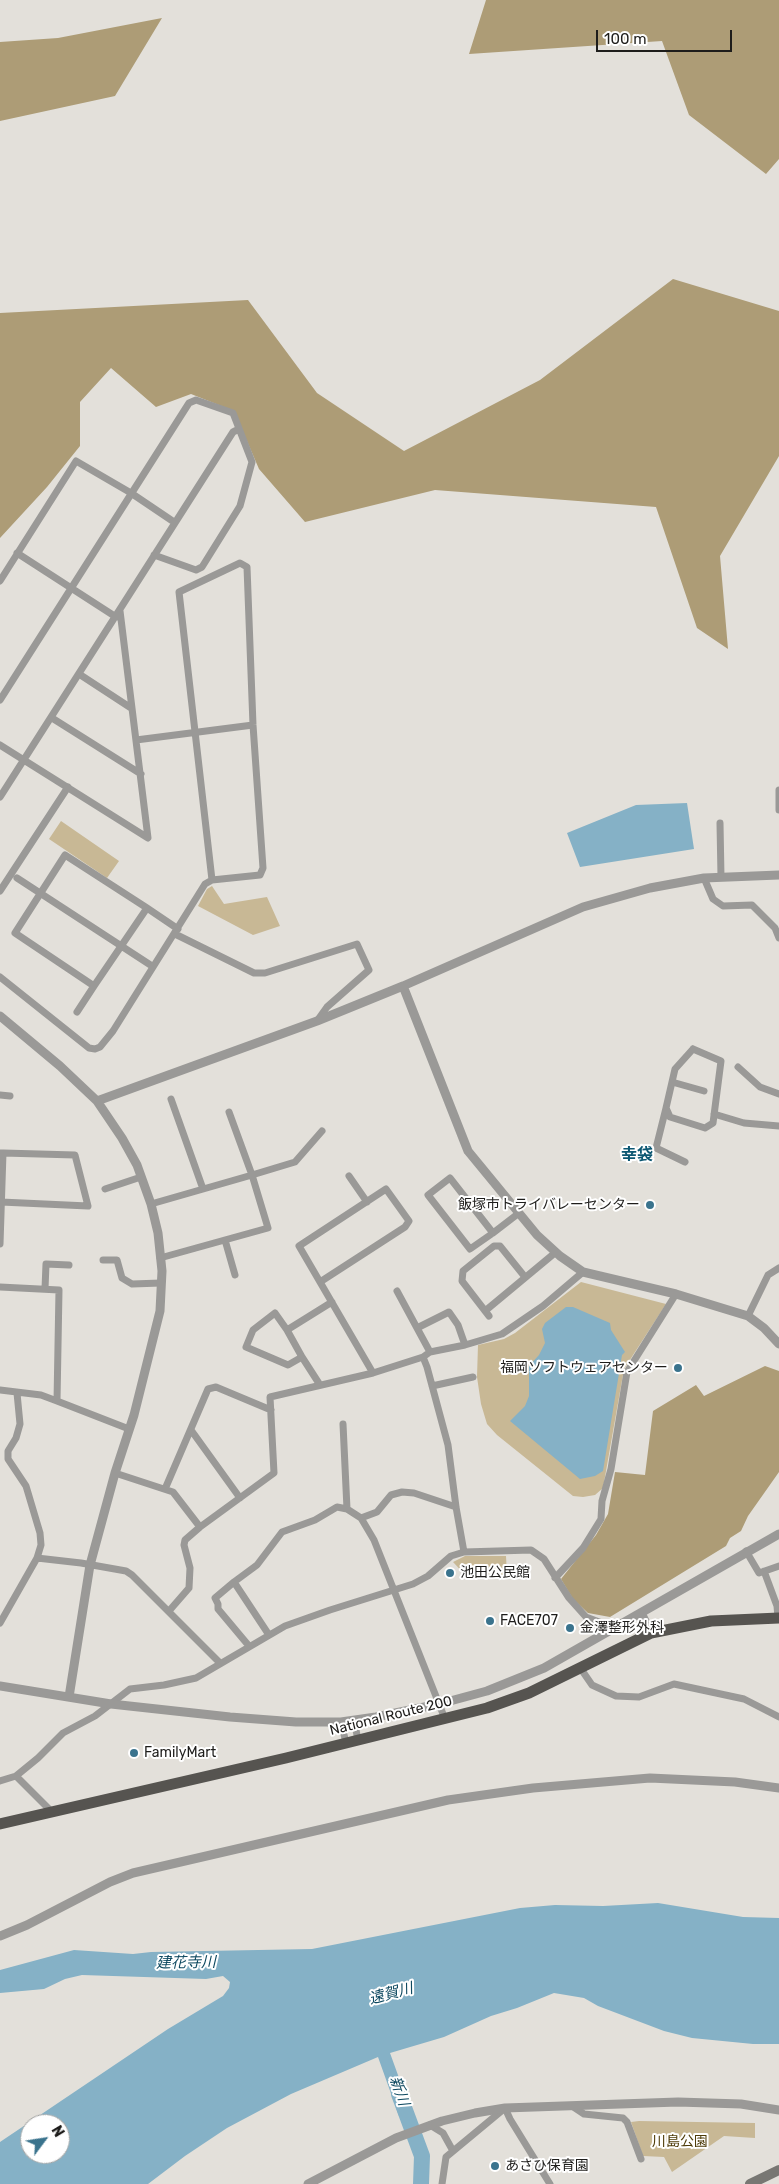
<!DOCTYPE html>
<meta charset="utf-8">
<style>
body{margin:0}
#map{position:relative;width:779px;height:2184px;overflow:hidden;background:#e3e0da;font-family:Rubik,sans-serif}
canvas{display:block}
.north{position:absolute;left:20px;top:2114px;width:50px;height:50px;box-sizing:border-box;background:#fff;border:1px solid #a5a5a4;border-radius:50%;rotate:59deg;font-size:14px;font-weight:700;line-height:20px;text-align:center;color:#1e1d1b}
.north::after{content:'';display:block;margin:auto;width:18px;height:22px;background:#3a738d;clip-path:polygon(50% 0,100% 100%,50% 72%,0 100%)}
.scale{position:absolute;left:596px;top:30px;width:136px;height:22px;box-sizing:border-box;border:2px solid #1e1d1b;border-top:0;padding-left:6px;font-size:15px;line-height:18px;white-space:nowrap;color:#1e1d1b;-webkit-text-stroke:4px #fff;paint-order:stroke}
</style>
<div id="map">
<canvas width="779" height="2184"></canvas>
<div class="north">N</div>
<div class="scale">100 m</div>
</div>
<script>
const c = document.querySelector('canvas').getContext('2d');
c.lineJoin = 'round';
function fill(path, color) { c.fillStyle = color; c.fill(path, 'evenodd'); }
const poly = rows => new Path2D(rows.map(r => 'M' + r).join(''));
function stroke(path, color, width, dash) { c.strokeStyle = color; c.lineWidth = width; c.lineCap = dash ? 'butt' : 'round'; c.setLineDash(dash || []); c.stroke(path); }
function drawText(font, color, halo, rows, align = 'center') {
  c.font = font + ' Rubik,"Noto Sans JP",sans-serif'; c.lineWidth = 4; c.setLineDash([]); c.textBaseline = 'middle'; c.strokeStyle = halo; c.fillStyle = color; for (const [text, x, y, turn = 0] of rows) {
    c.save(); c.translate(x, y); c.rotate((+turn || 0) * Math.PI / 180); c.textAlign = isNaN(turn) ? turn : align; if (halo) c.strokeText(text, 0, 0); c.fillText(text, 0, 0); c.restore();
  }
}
fill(poly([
 [61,821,119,861,107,878,49,839],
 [212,886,224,904,267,897,280,926,253,935,198,906,207,889],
 [581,1282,666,1304,624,1369,603,1488,595,1495,583,1497,573,1496,497,1435,487,1424,481,1404,477,1377,478,1345,504,1339,515,1333],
 [465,1556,506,1556,507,1575,469,1579,453,1562],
 [639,2121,755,2123,755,2138,724,2136,672,2172,664,2157,643,2156,631,2122]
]), '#c8b895');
fill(poly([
 [486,0,779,0,779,159,766,174,689,115,662,41,469,54],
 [162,18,115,96,0,121,0,42,58,38],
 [673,279,779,311,779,456,720,556,728,649,697,628,656,507,435,490,305,522,259,469,234,411,191,394,156,407,111,368,80,402,80,446,47,487,0,538,0,313,248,300,317,393,404,451,540,380],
 [765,1366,779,1371,779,1472,748,1516,741,1531,730,1538,726,1546,610,1617,588,1613,573,1599,561,1579,596,1535,608,1514,615,1472,645,1475,653,1411,696,1385,704,1396]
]), '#ad9c76');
fill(poly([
 [687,803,694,849,580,867,567,833,636,805],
 [566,1307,573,1307,610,1323,611,1330,625,1352,622,1355,603,1471,595,1476,580,1479,510,1421,525,1406,529,1396,529,1366,539,1355,545,1343,542,1329,545,1323],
 [658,1903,743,1917,779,1918,779,2044,753,2044,692,2038,664,2031,598,2006,584,1998,554,1993,517,2008,491,2016,444,2037,390,2053,411,2111,399,2116,378,2057,291,2094,227,2128,185,2156,148,2184,0,2184,0,2142,168,2029,223,1996,229,1988,230,1982,223,1976,206,1979,82,1975,65,1979,44,1989,0,1993,0,1970,74,1950,133,1954,151,1952,312,1949,520,1908,555,1905,603,1906],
 [30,2124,60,2124,60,2154,30,2154],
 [423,2145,426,2155,426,2184,414,2184,415,2169,419,2169,416,2147]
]), '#85b1c6');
stroke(poly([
 [399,2094,422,2156,421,2184]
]), '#85b1c6', 16);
stroke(poly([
 [17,553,116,617],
 [0,581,76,461,131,493,174,522],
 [79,674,131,708],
 [0,700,189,403,196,400,233,413,252,462,240,506,202,567,196,570,154,555],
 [52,718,141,774],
 [136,740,253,725],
 [0,745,148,838,120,611],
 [779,790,779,810],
 [0,797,233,432,239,429],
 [720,823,721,877],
 [17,878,152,966],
 [704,878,713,899,723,906,752,905,775,928,779,938],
 [0,891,68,787],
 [147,908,94,986,15,933,65,855,147,908,178,929],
 [175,934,254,973,265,973,357,944,369,970,327,1007,317,1021],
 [0,977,89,1048,95,1049,100,1047,113,1031,205,884,212,880,260,875,263,868,253,725,247,567,240,563,179,592,212,880],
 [77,1012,94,986],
 [693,1049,721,1061,713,1123,705,1128,670,1117,666,1108,675,1069,693,1049],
 [738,1067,760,1087,779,1094],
 [672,1082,704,1091],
 [0,1095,10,1096],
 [171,1099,203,1189],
 [666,1108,656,1148,685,1162],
 [229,1112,252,1175,295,1162,322,1131],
 [714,1114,744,1123,779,1126],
 [0,1153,3,1153,0,1244],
 [349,1176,367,1202],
 [105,1189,141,1177],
 [1,1202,88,1206,75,1155,3,1153],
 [151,1204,252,1175,268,1228,160,1258],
 [493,1233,450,1178,428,1195,470,1249,493,1233,519,1213],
 [225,1240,235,1275],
 [103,1260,117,1260,122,1278,132,1284,161,1283],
 [320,1282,405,1227,409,1221,386,1189,299,1246,320,1282,373,1373],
 [0,1287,59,1290,57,1401,41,1395,0,1390],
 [45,1289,46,1264,69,1265],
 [397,1291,417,1328],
 [485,1311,556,1252],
 [489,1316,462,1281,463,1271,494,1246,500,1246,525,1277],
 [748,1316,768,1275,779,1268],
 [287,1330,302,1357,288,1365,246,1347,253,1330,275,1313,287,1330,332,1302],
 [430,1352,417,1328,449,1312,458,1325,465,1345],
 [302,1357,320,1385],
 [423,1357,427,1367,448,1445,456,1507,464,1552],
 [432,1386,473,1377],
 [57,1401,129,1429],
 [343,1424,347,1509],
 [191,1430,240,1498],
 [115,1473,173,1492,200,1527],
 [165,1489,208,1389,216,1387,271,1410],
 [361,1518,377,1512,391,1495,402,1492,414,1493,456,1507],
 [746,1551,759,1573,779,1566],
 [37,1558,81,1563,126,1571,132,1575,220,1663],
 [764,1571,777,1606,778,1618],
 [555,1578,583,1548,601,1519,602,1501,611,1469,627,1372,676,1294],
 [234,1582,215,1598,218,1604,218,1609,249,1646],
 [169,1611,189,1588,190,1568,184,1545,185,1540,200,1527,274,1473,270,1397,373,1373,423,1357,430,1352,465,1345,502,1334,543,1306,583,1272],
 [0,1623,37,1558,41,1545,40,1533,26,1486,8,1459,8,1451,16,1438,20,1424,17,1393],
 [269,1635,234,1582,257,1565,282,1532,315,1520,337,1507,347,1509,361,1518,374,1540,445,1719],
 [581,1669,592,1685,616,1696,639,1697,674,1684,744,1699,779,1717],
 [354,1720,358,1740],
 [341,1722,346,1743],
 [16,1776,52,1812],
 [0,1781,16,1776,38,1758,63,1733,95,1716,130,1689,164,1685,196,1678,285,1626,330,1610,413,1584,428,1576,451,1556,464,1552,531,1550,544,1559,569,1598,586,1617,615,1628],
 [572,2106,584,2114,623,2118,627,2122,641,2159],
 [430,2125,443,2133,453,2151],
 [442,2184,446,2157,505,2108,510,2119,550,2184]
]), '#9a9997', 7);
stroke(poly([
 [403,986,468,1151,537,1235,560,1256,583,1272,676,1294,748,1316,764,1328,779,1344],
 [0,1016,60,1066,97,1101,122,1138,137,1165,151,1204,158,1233,162,1271,160,1311,134,1415,115,1473,90,1565,69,1697],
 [97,1101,317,1021,403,986,583,907,650,888,704,878,779,875],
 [641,1613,651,1633],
 [0,1686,111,1704,230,1717,296,1722,341,1722,376,1717,439,1704,487,1691,544,1668,779,1534],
 [0,1936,27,1925,110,1882,133,1873,448,1800,533,1788,650,1778,735,1782,779,1788],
 [308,2184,396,2138,442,2121,475,2113,505,2108,678,2102,741,2104,779,2110]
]), '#9a9997', 9);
stroke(poly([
 [750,2184,779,2170]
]), '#787773', 10);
stroke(poly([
 [0,1824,286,1758,487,1708,529,1693,651,1633,711,1621,779,1618]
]), '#565450', 11);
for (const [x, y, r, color] of [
 [650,1205,5,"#3a738d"],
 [678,1368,5,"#3a738d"],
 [450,1573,5,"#3a738d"],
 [490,1621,5,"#3a738d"],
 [570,1628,5,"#3a738d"],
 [134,1753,5,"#3a738d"],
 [495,2166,5,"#3a738d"]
]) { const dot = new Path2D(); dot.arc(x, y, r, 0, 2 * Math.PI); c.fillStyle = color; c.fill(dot); stroke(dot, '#fff', 2); }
drawText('14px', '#1e1d1b', '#fff', [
 ["飯塚市トライバレーセンター",640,1205,"right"],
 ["福岡ソフトウェアセンター",668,1368,"right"],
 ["池田公民館",460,1573],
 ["FACE707",500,1621],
 ["金澤整形外科",580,1628],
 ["FamilyMart",144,1753],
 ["あさひ保育園",505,2166]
], 'left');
drawText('14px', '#1e1d1b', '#fff', [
 ["National Route 200",391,1716,-14]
]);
drawText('14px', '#4e3b08', '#fff', [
 ["川島公園",680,2142]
]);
drawText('italic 15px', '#0e4960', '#fff', [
 ["建花寺川",186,1963,-1],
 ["遠賀川",391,1994,-15],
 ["新川",399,2091,71]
]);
drawText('bold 16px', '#0c5772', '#fff', [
 ["幸袋",637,1155]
]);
</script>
